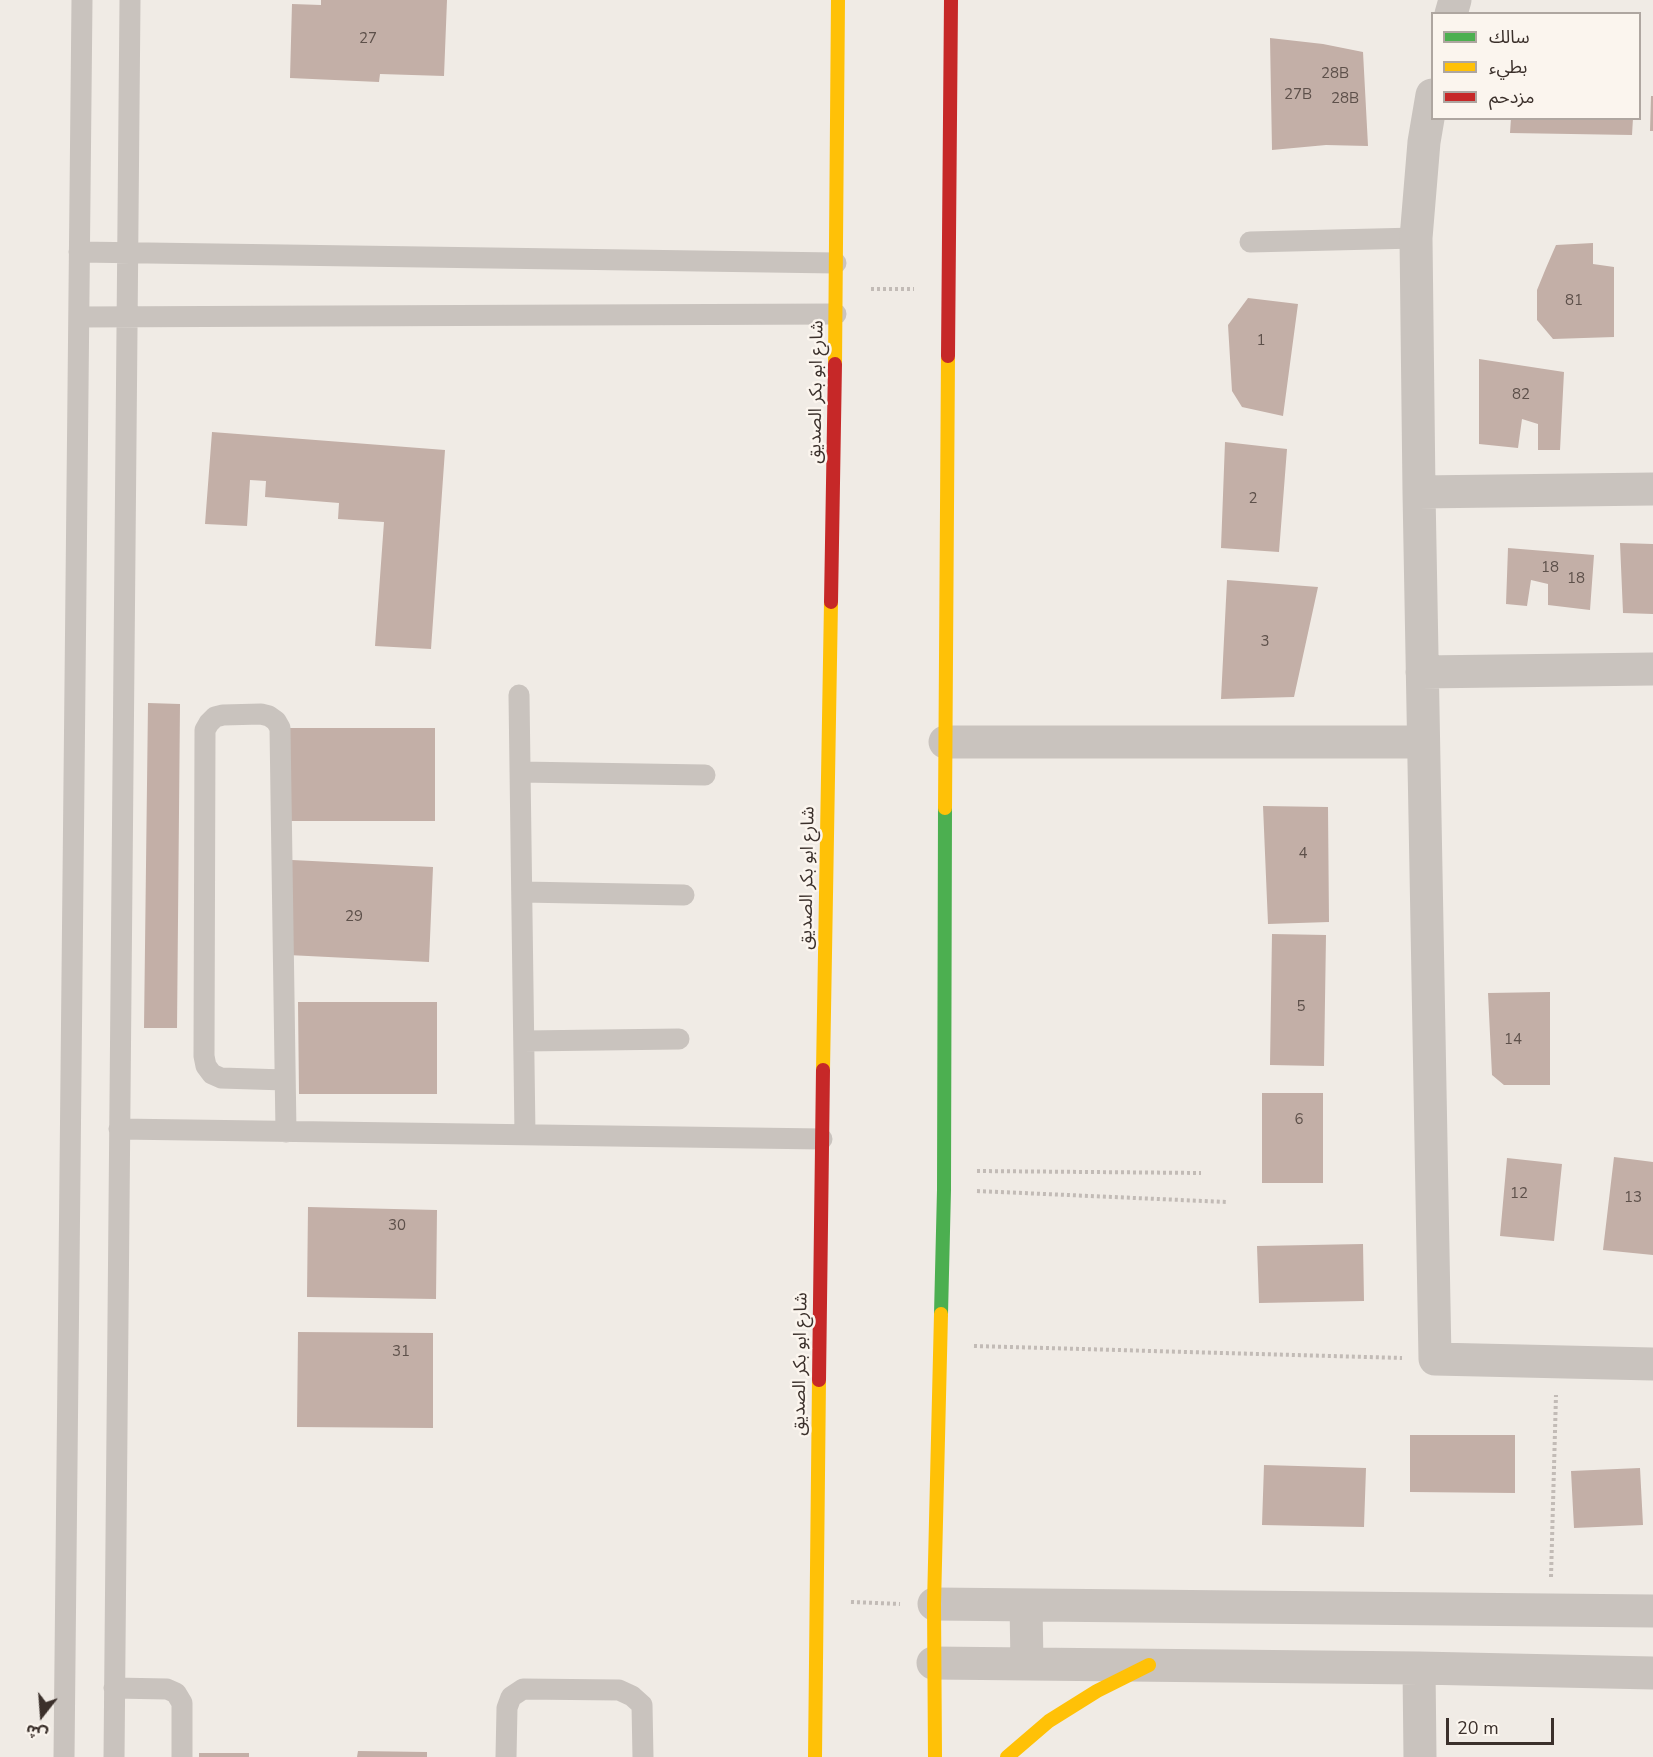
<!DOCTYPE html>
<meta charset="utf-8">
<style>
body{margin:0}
#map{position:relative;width:1653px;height:1757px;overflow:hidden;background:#f0ebe5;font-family:"Nunito Sans","Noto Sans Arabic",sans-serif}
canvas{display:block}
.legend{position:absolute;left:1431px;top:12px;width:210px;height:108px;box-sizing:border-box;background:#fbf5ee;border:2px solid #aea6a0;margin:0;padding:8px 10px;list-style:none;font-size:18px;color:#3b302b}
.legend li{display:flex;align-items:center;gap:12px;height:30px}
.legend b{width:30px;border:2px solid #aea6a0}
.north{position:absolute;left:12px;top:1685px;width:60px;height:60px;-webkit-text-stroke:4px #fbf5ee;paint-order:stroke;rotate:197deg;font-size:16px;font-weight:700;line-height:24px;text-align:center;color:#3b302b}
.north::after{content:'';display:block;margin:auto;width:21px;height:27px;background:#3b302b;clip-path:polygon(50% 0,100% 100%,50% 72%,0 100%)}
.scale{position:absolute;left:1446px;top:1718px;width:108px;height:27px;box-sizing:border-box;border:3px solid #3b302b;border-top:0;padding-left:8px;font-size:18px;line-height:21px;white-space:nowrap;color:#3b302b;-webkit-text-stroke:4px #fbf5ee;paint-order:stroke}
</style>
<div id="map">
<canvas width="1653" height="1757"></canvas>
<ul class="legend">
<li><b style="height:8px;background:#4caf50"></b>سالك</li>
<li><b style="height:8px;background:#ffc107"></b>بطيء</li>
<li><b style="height:8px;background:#c62828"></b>مزدحم</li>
</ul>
<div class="north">ش</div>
<div class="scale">20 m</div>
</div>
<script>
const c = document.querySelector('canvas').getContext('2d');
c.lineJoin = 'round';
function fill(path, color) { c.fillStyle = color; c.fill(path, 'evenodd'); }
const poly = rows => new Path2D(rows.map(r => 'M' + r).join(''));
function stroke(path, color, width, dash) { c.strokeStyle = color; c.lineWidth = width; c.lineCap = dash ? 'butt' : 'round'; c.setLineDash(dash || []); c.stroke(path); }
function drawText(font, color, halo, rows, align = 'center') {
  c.font = font + ' "Nunito Sans","Noto Sans Arabic",sans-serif'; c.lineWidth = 5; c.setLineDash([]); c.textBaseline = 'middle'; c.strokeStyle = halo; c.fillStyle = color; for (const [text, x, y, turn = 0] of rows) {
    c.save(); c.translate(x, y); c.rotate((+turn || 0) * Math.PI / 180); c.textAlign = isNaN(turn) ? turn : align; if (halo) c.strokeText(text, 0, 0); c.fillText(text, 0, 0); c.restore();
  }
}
fill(poly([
 [321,0,447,0,444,76,380,74,379,82,290,78,292,4,321,5],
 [1270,38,1323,44,1363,52,1368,146,1326,145,1272,150],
 [1651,96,1653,96,1653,131,1650,131],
 [1511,118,1633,118,1632,135,1510,133],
 [1593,243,1593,264,1614,267,1614,337,1553,339,1537,320,1537,290,1546,268,1556,245],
 [1248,298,1298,304,1283,416,1242,407,1232,391,1228,325],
 [1479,359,1564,372,1560,450,1538,450,1538,424,1522,419,1518,448,1479,444],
 [212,432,445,450,431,649,375,646,384,522,338,519,339,503,265,497,266,481,250,480,247,526,205,524],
 [1225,442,1287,449,1279,552,1221,548],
 [1620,543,1653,544,1653,614,1623,613],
 [1508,548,1594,555,1590,610,1548,605,1548,584,1531,580,1527,606,1506,604],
 [1227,580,1318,587,1294,697,1221,699],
 [148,703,180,704,177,1028,144,1028],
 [289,728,435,728,435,821,289,821],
 [1263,806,1328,807,1329,922,1268,924],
 [292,860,433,867,429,962,288,955],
 [1272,934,1326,935,1324,1066,1270,1065],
 [1550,992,1550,1085,1504,1085,1492,1075,1488,993],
 [298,1002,437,1002,437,1094,299,1094],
 [1262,1093,1323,1093,1323,1183,1262,1183],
 [1614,1157,1653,1162,1653,1255,1603,1250],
 [1507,1158,1562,1164,1554,1241,1500,1236],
 [308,1207,437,1210,436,1299,307,1297],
 [1363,1244,1364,1301,1259,1303,1257,1246],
 [298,1332,433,1333,433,1428,297,1427],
 [1410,1435,1515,1435,1515,1493,1410,1492],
 [1264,1465,1366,1468,1364,1527,1262,1525],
 [1640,1468,1643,1525,1574,1528,1571,1471],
 [358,1751,427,1752,427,1757,357,1757],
 [199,1753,249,1753,249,1757,199,1757]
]), '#c3afa7');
stroke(poly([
 [871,289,914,289],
 [977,1171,1201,1173],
 [977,1191,1226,1202],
 [974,1346,1402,1358],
 [1551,1577,1556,1395],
 [851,1602,900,1604]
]), '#c2bbb6', 4, [3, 3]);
stroke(poly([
 [1250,242,1416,238],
 [79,252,836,263],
 [80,317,836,314],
 [519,695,525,1135],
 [520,772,705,775],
 [522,892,684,895],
 [524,1041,679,1039],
 [285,1080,221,1078,212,1074,206,1066,204,1056,205,730,209,723,215,717,223,715,261,714,269,716,276,721,280,728,286,1132],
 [119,1129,822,1139],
 [114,1688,167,1689,176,1693,182,1703,182,1757],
 [64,1757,82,0],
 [114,1757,130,0],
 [506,1757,507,1708,511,1697,523,1689,619,1690,632,1696,642,1705,643,1757]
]), '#c9c3be', 21);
stroke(poly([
 [1451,14,1455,0],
 [1432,95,1424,142,1416,238,1419,492,1435,1359,1653,1364],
 [1419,492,1653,489],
 [1422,672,1653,669],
 [945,742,1423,742],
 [934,1604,1653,1611],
 [1026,1605,1027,1664],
 [933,1663,1419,1668,1653,1673],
 [1419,1668,1420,1757]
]), '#c9c3be', 33);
stroke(poly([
 [941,1314,944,1190,945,808]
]), '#4caf50', 14);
stroke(poly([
 [835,364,838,0],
 [945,808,948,356],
 [823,1070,831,602],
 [815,1757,819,1380],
 [935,1757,934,1604,941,1314],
 [1007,1757,1049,1721,1097,1691,1149,1665]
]), '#ffc107', 14);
stroke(poly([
 [948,356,951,0],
 [831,602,835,364],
 [819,1380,823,1070]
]), '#c62828', 14);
drawText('15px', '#5d504a', null, [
 ["27",368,39],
 ["28B",1335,74],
 ["27B",1298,95],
 ["28B",1345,99],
 ["81",1574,301],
 ["1",1261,341],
 ["82",1521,395],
 ["2",1253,499],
 ["18",1550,568],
 ["18",1576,579],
 ["3",1265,642],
 ["4",1303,854],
 ["29",354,917],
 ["5",1301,1007],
 ["14",1513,1040],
 ["6",1299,1120],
 ["12",1519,1194],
 ["13",1633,1198],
 ["30",397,1226],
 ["31",401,1352]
]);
drawText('18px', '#3b302b', '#fbf5ee', [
 ["شارع ابو بكر الصديق",817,392,-89],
 ["شارع ابو بكر الصديق",808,878,-89],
 ["شارع ابو بكر الصديق",801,1364,-89]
]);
</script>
